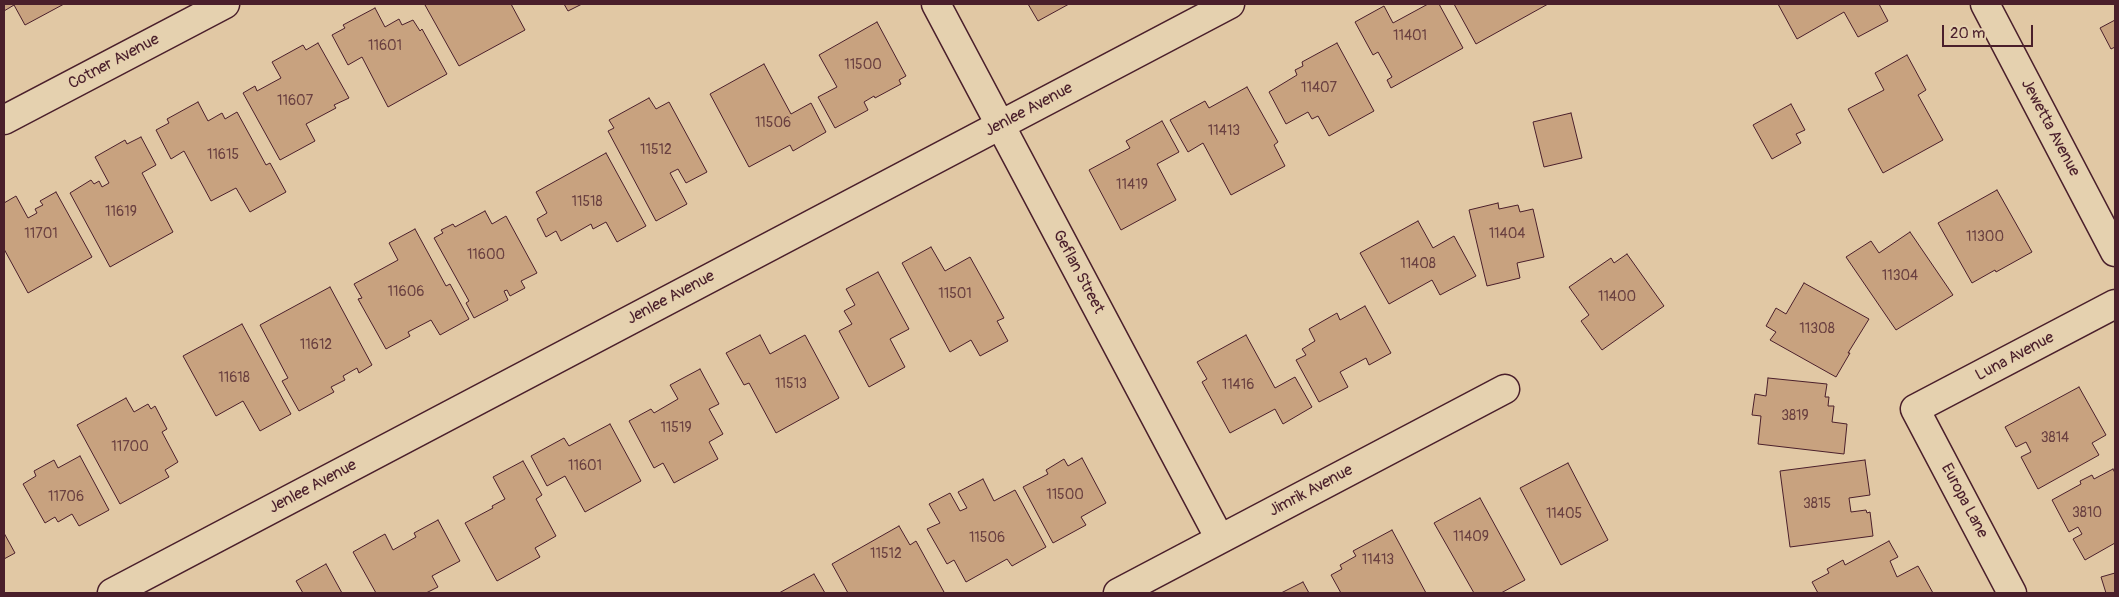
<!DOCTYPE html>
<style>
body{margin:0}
#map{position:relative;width:2119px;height:597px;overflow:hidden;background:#e1c8a4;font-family:Pangolin,sans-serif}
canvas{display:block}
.frame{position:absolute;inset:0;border:5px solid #4a1f2b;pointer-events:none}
.scale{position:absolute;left:1942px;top:25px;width:91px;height:22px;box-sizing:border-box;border:2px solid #4a1f2b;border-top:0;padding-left:6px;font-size:15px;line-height:18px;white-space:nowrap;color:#4a1f2b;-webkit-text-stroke:4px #e5d1af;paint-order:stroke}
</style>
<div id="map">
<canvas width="2119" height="597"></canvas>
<div class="frame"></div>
<div class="scale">20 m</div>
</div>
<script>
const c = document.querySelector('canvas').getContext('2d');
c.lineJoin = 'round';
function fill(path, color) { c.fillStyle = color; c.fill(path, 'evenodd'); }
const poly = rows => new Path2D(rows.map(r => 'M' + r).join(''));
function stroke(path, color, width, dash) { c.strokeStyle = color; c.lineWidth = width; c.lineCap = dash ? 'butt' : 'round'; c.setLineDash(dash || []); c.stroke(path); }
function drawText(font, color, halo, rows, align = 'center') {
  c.font = font + ' Pangolin,sans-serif'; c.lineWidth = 4; c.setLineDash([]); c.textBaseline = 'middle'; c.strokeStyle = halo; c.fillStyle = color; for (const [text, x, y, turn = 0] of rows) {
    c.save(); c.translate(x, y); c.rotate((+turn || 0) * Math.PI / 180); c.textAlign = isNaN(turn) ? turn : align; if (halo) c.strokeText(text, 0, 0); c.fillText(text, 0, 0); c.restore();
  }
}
const building = poly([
 [4,4,64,4,25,25,14,5,4,11,4,4],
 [427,4,511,4,525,30,459,66,425,5,427,4],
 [564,4,582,4,568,11,564,4],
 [1028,4,1069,4,1038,21,1028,4],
 [1428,4,1439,4,1463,48,1391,88,1387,80,1392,77,1378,52,1373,55,1355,22,1384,6,1393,23,1428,4],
 [1454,4,1548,4,1476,44,1454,4],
 [1778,4,1879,4,1888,21,1858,37,1844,12,1797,39,1778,4],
 [375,8,385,27,399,19,402,25,413,20,420,31,422,29,447,74,388,107,362,57,348,65,332,35,345,28,343,25,375,8],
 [2115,20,2115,47,2111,49,2100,28,2115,20],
 [877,22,906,76,899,80,901,84,875,98,874,96,864,102,868,110,835,128,818,97,837,87,819,55,877,22],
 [318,43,349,98,334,105,336,108,306,124,315,141,280,160,243,93,255,86,257,91,281,78,272,62,303,45,306,50,318,43],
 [1337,43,1374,111,1329,136,1318,116,1312,119,1308,112,1286,124,1269,92,1297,75,1295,70,1303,66,1302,62,1337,43],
 [1907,55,1926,90,1918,95,1943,140,1883,173,1848,109,1884,90,1875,73,1907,55],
 [764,64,791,114,811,103,826,132,793,151,790,145,749,167,710,94,764,64],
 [1247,87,1278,142,1274,145,1285,166,1231,195,1203,143,1188,152,1170,120,1205,101,1209,108,1247,87],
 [649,98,656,109,669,102,707,172,686,183,678,169,670,173,687,204,656,221,608,131,614,128,609,120,649,98],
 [198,102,208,121,222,113,225,119,237,112,266,165,270,163,286,192,250,212,236,188,211,201,184,151,171,159,156,130,169,123,167,119,198,102],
 [1791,104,1805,130,1796,134,1801,143,1772,159,1753,125,1791,104],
 [1571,113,1582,158,1544,167,1533,122,1571,113],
 [1162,121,1179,152,1157,164,1176,200,1121,230,1089,170,1130,148,1126,141,1162,121],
 [141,137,156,165,142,173,173,232,110,267,70,193,91,180,94,184,99,181,102,187,109,183,95,157,125,140,127,144,141,137],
 [606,153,646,226,617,242,606,222,593,229,591,224,561,241,556,231,546,237,537,219,547,213,536,192,606,153],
 [1997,190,2032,252,1996,272,1995,270,1972,283,1938,223,1997,190],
 [56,192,92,257,28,293,4,249,4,203,16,196,28,218,37,213,35,209,43,205,40,201,56,192],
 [1498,203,1499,209,1518,205,1520,212,1533,209,1544,257,1517,263,1520,278,1487,286,1469,210,1498,203],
 [485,211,492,224,506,216,537,273,521,281,525,288,510,296,507,290,504,291,508,300,474,318,466,303,469,301,434,238,443,233,441,230,453,224,455,227,485,211],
 [1418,221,1433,248,1454,236,1476,276,1440,295,1432,280,1389,304,1360,253,1418,221],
 [415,229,446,286,450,284,469,319,440,335,431,320,408,332,410,336,386,349,358,299,362,298,354,284,398,260,389,243,415,229],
 [1910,232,1953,295,1896,330,1846,257,1871,241,1879,253,1910,232],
 [931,247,945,271,970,257,1004,318,997,321,1008,341,980,356,971,340,950,352,902,263,931,247],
 [1627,254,1664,306,1602,350,1581,321,1589,315,1569,287,1611,258,1614,263,1627,254],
 [878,272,909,329,890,339,905,367,869,387,839,331,852,324,844,311,855,305,846,289,878,272],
 [1804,283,1869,319,1848,353,1850,353,1836,377,1770,340,1776,332,1766,326,1776,308,1786,314,1804,283],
 [330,287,372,365,359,373,357,368,343,376,345,380,331,387,334,392,299,411,282,381,288,378,260,325,330,287],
 [1365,306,1391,353,1369,365,1366,358,1340,372,1348,387,1319,402,1296,360,1306,355,1302,349,1315,341,1309,329,1337,313,1340,320,1365,306],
 [242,324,291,414,260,431,243,401,216,416,183,356,242,324],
 [760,335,770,354,805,335,839,398,776,433,749,383,744,385,726,353,760,335],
 [1246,335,1275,388,1295,377,1312,407,1283,424,1275,409,1230,433,1202,382,1207,379,1197,362,1246,335],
 [700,369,719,404,709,409,723,434,709,442,718,459,674,483,663,463,654,468,629,421,651,409,654,413,678,399,670,385,700,369],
 [1768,378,1827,384,1825,397,1829,397,1828,406,1834,406,1832,422,1847,424,1844,454,1758,444,1761,416,1752,415,1755,394,1766,396,1768,378],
 [2079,387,2106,435,2092,443,2099,455,2038,489,2021,457,2031,452,2026,442,2016,447,2005,427,2079,387],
 [126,398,134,412,148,404,151,409,155,406,167,429,162,432,178,462,165,470,169,477,120,504,77,425,126,398],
 [610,424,641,481,585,512,565,476,547,486,531,456,564,438,569,446,610,424],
 [80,456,109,510,79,526,72,514,58,522,55,517,45,523,23,484,36,476,34,471,54,460,58,468,80,456],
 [1082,458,1106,503,1081,517,1086,525,1053,543,1023,487,1048,474,1046,470,1064,459,1068,466,1082,458],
 [1865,460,1870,495,1849,498,1851,512,1866,510,1867,513,1870,512,1873,536,1790,547,1780,471,1865,460],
 [523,461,542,495,536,499,556,536,535,548,540,557,497,581,465,523,493,508,492,506,505,499,493,477,523,461],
 [1568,463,1608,540,1561,565,1520,488,1568,463],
 [2113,469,2115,473,2115,543,2085,560,2073,539,2082,534,2078,527,2069,532,2052,500,2081,484,2080,481,2092,475,2094,479,2113,469],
 [983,479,994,501,1015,490,1046,547,1012,566,1007,559,966,582,954,560,947,564,927,529,940,523,929,504,950,493,960,511,967,508,958,492,983,479],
 [1480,498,1525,580,1501,593,1474,593,1434,523,1480,498],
 [438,520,460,561,432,576,438,587,426,593,376,593,353,552,385,534,393,550,416,537,414,533,438,520],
 [899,526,910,545,916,541,944,592,941,593,848,593,832,564,899,526],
 [1392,530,1426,593,1341,593,1331,575,1342,569,1340,565,1356,556,1353,551,1392,530],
 [4,533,15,553,4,559,4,533],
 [1889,541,1898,557,1890,561,1897,577,1918,566,1933,593,1818,593,1812,582,1829,573,1827,569,1843,560,1845,565,1889,541],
 [326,564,342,593,303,593,296,581,326,564],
 [2115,573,2115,593,2106,593,2101,577,2115,573],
 [814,574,825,593,779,593,814,574],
 [1303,582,1309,593,1281,593,1303,582]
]);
fill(building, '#c8a27f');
stroke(building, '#4a1f2b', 1);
const minor = poly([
 [936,4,1220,539],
 [1985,4,2115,252],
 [4,120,225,4],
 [112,593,1230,4],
 [1118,593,1505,389],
 [2012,593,1915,409,2115,304]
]);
stroke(minor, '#4a1f2b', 31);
stroke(minor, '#e5d1af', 28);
drawText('14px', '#6a4040', null, [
 ["11401",1410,36],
 ["11601",385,46],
 ["11500",863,65],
 ["11407",1319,88],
 ["11607",295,101],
 ["11506",773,123],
 ["11413",1224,131],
 ["11512",656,150],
 ["11615",223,155],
 ["11419",1132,185],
 ["11518",587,202],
 ["11619",121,212],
 ["11701",41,234],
 ["11404",1507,234],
 ["11300",1985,237],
 ["11600",486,255],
 ["11408",1418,264],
 ["11304",1900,276],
 ["11606",406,292],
 ["11501",955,294],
 ["11400",1617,297],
 ["11308",1817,329],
 ["11612",316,345],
 ["11618",234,378],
 ["11513",791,384],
 ["11416",1238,385],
 ["3819",1795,416],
 ["11519",676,428],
 ["3814",2055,438],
 ["11700",130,447],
 ["11601",585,466],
 ["11500",1065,495],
 ["11706",66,497],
 ["3815",1817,504],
 ["3810",2087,513],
 ["11405",1564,514],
 ["11409",1471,537],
 ["11506",987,538],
 ["11512",886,554],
 ["11413",1378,560]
]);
drawText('16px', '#4a1f2b', '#e5d1af', [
 ["Cotner Avenue",114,62,-28],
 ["Jenlee Avenue",1029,110,-28],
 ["Jewetta Avenue",2050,128,62],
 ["Geflan Street",1078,272,62],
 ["Jenlee Avenue",671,298,-28],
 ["Luna Avenue",2015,357,-28],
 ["Jenlee Avenue",313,487,-28],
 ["Jimrik Avenue",1311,491,-28],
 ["Europa Lane",1964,501,62]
]);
</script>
